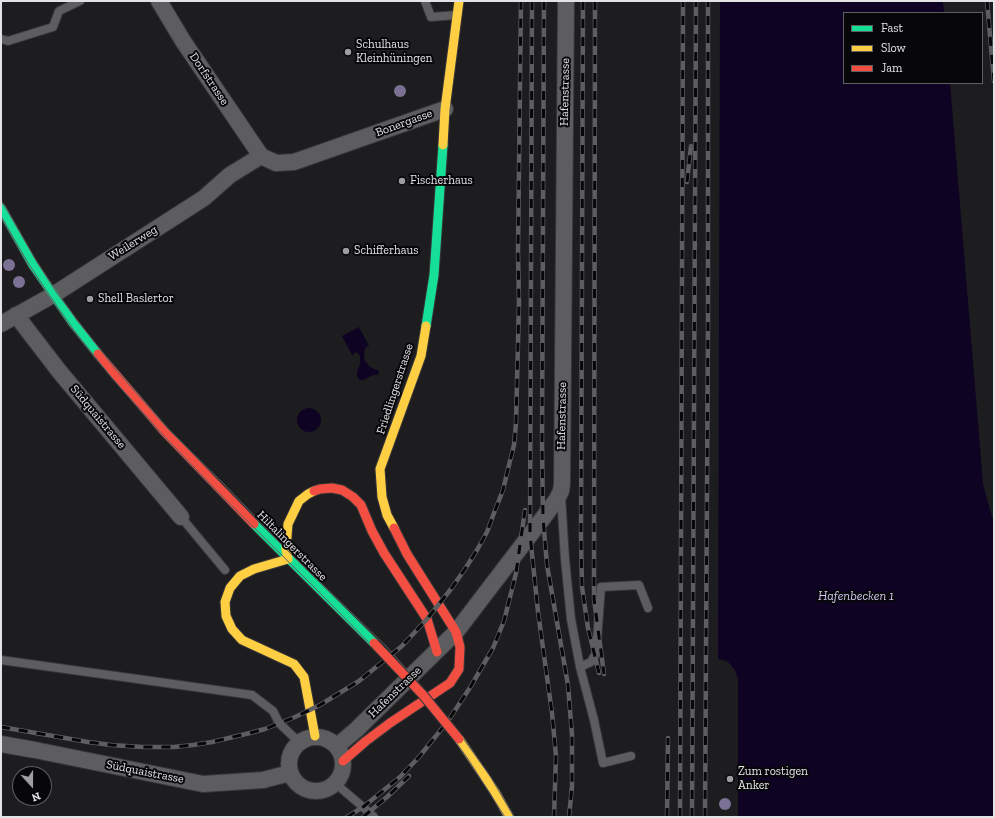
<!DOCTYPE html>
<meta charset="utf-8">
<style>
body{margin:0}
#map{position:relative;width:995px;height:818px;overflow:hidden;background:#1d1c1f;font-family:"Zilla Slab",serif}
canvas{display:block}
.frame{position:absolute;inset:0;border:2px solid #e3e2e5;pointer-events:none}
.legend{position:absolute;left:843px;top:12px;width:140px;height:72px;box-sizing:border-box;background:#070608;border:1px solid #5f5e60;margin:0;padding:5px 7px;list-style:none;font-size:12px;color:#e3e2e5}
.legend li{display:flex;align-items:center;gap:8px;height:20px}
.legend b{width:20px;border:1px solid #5f5e60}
.north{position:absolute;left:12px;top:766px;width:40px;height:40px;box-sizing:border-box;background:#070608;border:1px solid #5f5e60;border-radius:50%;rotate:159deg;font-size:11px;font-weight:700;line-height:16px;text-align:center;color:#e3e2e5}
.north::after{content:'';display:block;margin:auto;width:14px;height:18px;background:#9e9da0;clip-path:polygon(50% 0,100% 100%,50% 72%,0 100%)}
</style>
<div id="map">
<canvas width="995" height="818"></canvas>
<div class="frame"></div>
<ul class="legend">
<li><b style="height:5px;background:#16e098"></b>Fast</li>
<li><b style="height:5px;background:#ffcf43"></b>Slow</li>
<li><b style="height:5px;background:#f24e42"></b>Jam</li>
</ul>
<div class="north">N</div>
</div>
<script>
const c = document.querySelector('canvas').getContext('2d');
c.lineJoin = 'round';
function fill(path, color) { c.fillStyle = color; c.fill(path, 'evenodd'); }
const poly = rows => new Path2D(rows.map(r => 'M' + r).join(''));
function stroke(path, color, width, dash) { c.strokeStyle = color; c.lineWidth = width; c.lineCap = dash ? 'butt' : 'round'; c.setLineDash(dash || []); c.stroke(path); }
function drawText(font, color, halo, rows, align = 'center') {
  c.font = font + ' "Zilla Slab",serif'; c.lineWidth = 4; c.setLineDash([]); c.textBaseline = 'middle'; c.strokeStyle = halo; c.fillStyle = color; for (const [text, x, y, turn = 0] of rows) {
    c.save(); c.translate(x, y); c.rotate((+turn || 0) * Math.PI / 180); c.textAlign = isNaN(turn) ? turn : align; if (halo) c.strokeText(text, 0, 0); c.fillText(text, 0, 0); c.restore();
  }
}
fill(poly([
 [720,1,943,1,944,13,844,13,844,83,950,83,983,484,992,517,994,521,994,817,738,817,738,679,735,670,727,661,718,659],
 [359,327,369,346,365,348,364,355,365,361,369,366,374,369,379,371,378,375,373,375,363,380,359,380,357,376,357,372,360,364,360,356,357,352,352,355,342,336],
 '297 420a12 12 0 1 1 24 0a12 12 0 1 1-24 0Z'
]), '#0e0322');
const lane = poly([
 [425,1,431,17,457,15],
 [1,39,8,41,53,27,59,11,80,1],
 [561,496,565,559,571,619,580,667,594,720,603,763,631,756],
 [181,517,225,570],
 [1,660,252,695,273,711,279,723,299,742],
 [580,667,591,662,596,653,601,587,639,585,648,608],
 [336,784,363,807,374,817]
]);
const street = poly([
 [159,1,183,41,261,156],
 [261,156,276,163,294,162,445,109],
 [16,315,59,371,181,517],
 [1,324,53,295,204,198,230,175,261,156],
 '289 764a27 27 0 1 1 54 0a27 27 0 1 1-54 0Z',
 [1,744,35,750,203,784,263,780,290,773],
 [337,746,356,730,456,632,543,518,557,499,561,491,562,484,566,1]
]);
const fast = poly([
 [1,208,33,265,73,323,98,354],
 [426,326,434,275,443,145],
 [254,524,374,643]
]);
const slow = poly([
 [443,145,445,109,459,1],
 [314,491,308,494,299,501,288,524,286,549,288,559,254,569,240,576,230,588,225,602,226,616,232,629,242,640,294,664,304,677,315,736],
 [394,528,387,515,382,497,380,469,421,356,426,326],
 [459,739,495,792,509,817]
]);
const jam = poly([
 [98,354,164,431,254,524],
 [314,491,320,489,332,488,342,490,353,497,361,505,372,531,384,553,427,619,437,652],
 [343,761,366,741,390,723,450,683,459,669,460,647,456,632,407,554,394,528]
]);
stroke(lane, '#373639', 10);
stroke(street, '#373639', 18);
stroke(fast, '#373639', 11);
stroke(slow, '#373639', 11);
stroke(jam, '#373639', 11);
stroke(lane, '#5d5d5f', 8);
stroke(street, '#5d5d5f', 16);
stroke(fast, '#16e098', 9);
stroke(slow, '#ffcf43', 9);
stroke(jam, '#f24e42', 9);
stroke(poly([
 [1,200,34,257,56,292,78,321,116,370,168,429,224,484,286,549,387,647,431,697,457,730,490,776,514,817],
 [1,216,28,263,50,296,73,329,112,378,164,436,221,495,315,588,398,672,421,698,456,742,468,759,505,817]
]), '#5e5d5f', 1);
const rail = poly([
 [532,1,530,534,538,612,552,713,556,756,554,817],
 [544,1,542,441,543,518,547,565,568,685,572,735,572,786,569,817],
 [583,1,581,537,582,587,588,628,599,673],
 [595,1,594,580,594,599,604,674],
 [987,1,994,81],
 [687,182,691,146],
 [1,727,88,742,111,745,143,747,174,747,193,745,212,742,250,733,265,729,295,717,320,705,359,681,402,646,427,619,451,589,465,569,477,550,487,532,494,513,503,490,509,465,514,445,516,423,519,303,518,252,521,1],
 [347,817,363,807,400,777,419,757,448,721,471,686,493,648,504,621,516,573,525,510],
 [363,817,387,797,409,776],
 [667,817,668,738],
 [680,817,683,1],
 [692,817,696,1],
 [705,817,708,324,708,1]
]);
stroke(rail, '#5e5d5f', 4.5);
stroke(rail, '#070608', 3, [9]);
const jamBridge = poly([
 [374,643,423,695,459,739]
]);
stroke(jamBridge, '#373639', 11, []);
stroke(jamBridge, '#f24e42', 9);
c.fillStyle = '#7a7195';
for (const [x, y] of [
 [400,91],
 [9,265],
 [19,282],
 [725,804]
]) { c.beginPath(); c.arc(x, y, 6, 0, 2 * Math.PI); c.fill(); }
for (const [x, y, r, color] of [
 [348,52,4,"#9e9da0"],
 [402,181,4,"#9e9da0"],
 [346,251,4,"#9e9da0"],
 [90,299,4,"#9e9da0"],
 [730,779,4,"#9e9da0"]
]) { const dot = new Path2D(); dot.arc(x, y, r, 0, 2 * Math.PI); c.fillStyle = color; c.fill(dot); stroke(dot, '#070608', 1.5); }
drawText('12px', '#e3e2e5', '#070608', [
 ["Schulhaus",356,45],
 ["Kleinhüningen",356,59],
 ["Fischerhaus",410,181],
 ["Schifferhaus",354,251],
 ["Shell Baslertor",98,299],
 ["Zum rostigen",738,772],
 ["Anker",738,786]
], 'left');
drawText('12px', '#e3e2e5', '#070608', [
 ["Dorfstrasse",209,79,56],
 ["Hafenstrasse",565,92,-89],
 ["Bonergasse",404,123,-20],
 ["Weilerweg",133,243,-32],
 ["Friedlingerstrasse",395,389,-72],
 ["Hafenstrasse",562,416,-89],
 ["Südquaistrasse",98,417,50],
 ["Hiltalingerstrasse",292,546,45],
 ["Hafenstrasse",395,692,-44],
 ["Südquaistrasse",145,772,11]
]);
drawText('italic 13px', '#d0c6f1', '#070608', [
 ["Hafenbecken 1",856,596]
]);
</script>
